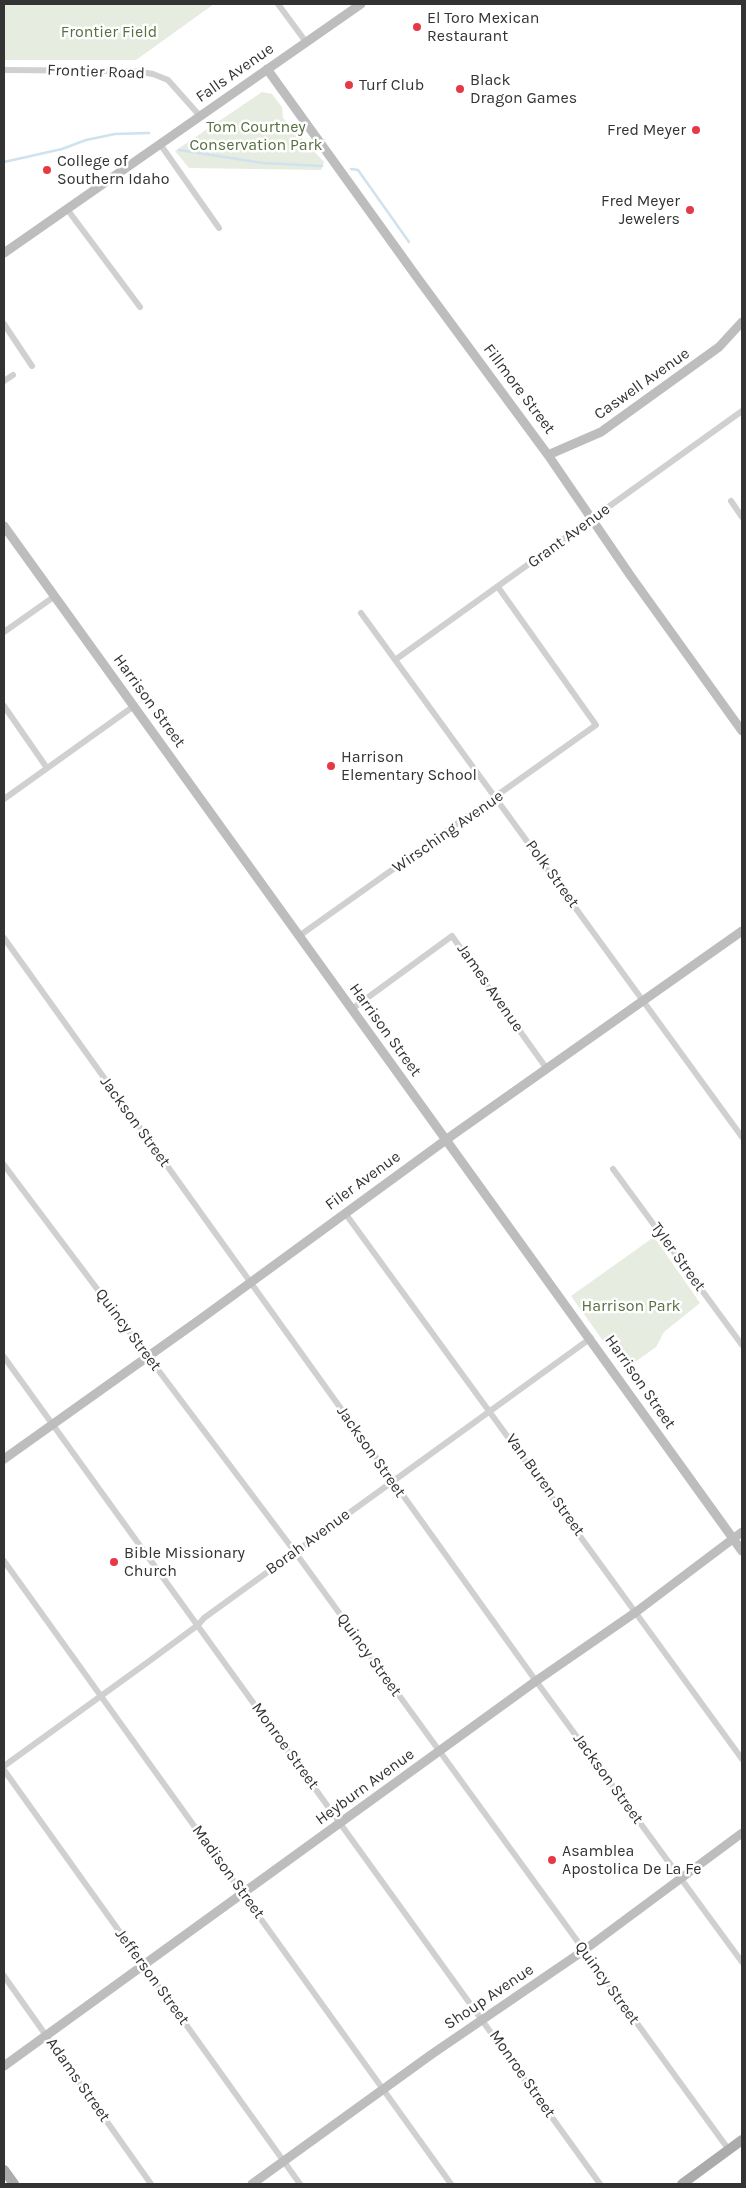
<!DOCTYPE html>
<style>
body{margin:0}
#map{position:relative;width:746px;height:2188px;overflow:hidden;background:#fff;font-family:Karla,sans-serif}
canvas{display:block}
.frame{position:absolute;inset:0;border:5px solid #333;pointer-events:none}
</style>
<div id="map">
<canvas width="746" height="2188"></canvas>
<div class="frame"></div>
</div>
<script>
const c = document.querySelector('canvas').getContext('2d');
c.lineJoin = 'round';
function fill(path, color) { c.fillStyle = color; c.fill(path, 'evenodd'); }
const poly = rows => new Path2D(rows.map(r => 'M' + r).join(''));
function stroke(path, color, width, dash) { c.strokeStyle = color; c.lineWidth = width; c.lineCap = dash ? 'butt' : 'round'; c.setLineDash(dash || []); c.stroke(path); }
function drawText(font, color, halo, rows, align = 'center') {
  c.font = font + ' Karla,sans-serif'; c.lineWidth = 5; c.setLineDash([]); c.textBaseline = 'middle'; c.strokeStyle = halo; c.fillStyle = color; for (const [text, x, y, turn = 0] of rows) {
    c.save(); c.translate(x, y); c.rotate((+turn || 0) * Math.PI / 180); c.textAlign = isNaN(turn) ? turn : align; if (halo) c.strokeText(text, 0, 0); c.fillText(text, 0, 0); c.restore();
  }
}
fill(poly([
 [4,4,214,4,136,60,4,60],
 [262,92,272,94,282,107,283,118,324,162,321,170,189,168,175,151],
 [654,1237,700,1303,664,1332,656,1347,624,1370,571,1296]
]), '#e6ecdf');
stroke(poly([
 [179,150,263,163,322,166],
 [4,162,62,149,86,140,115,134,149,133],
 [351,169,358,170,409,242]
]), '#cfe2ee', 2.5);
stroke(poly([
 [278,4,306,42],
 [4,70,134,71,153,74,168,80,200,116],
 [160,144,219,228],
 [67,209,140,307],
 [4,324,32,366],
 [4,381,13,375],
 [731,501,742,517],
 [361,613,742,1137],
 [4,632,55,596],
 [395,660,742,411],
 [4,706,47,768],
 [4,799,134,706],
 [299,936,596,725,498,587],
 [4,938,536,1681,742,1962],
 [352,1009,452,936,547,1069],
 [4,1165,295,1552,729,2150],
 [613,1169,742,1345],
 [345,1213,742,1759],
 [4,1357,600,2184],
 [4,1561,451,2184],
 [4,1766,148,1662,198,1625,204,1618,591,1338],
 [4,1770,300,2184],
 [4,1976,151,2184]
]), '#d0d0d0', 6);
stroke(poly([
 [267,69,419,280,548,455,630,575,742,731],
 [4,253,361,4],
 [548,455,601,432,719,347,742,322],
 [4,526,742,1551],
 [4,1459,202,1318,454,1134,742,931],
 [4,2066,536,1681,636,1612,742,1532],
 [252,2184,432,2054,583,1951,742,1833]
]), '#bdbdbd', 9);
stroke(poly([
 [4,2170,14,2184],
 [682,2184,742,2140]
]), '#ababab', 10);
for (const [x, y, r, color] of [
 [417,27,5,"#e63946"],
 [349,85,5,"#e63946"],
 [460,89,5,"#e63946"],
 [696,130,5,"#e63946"],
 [47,170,5,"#e63946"],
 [690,210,5,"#e63946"],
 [331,766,5,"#e63946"],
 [114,1562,5,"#e63946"],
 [552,1860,5,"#e63946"]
]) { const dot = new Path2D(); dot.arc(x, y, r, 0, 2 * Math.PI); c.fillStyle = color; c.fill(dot); stroke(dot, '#fff', 2); }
drawText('16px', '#333', '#fff', [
 ["El Toro Mexican",427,18],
 ["Restaurant",427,36],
 ["Black",470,80],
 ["Dragon Games",470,98],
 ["Turf Club",359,85],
 ["Fred Meyer",686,130,"right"],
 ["College of",57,161],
 ["Southern Idaho",57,179],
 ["Fred Meyer",680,201,"right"],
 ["Jewelers",680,219,"right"],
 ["Harrison",341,757],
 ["Elementary School",341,775],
 ["Bible Missionary",124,1553],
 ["Church",124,1571],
 ["Asamblea",562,1851],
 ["Apostolica De La Fe",562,1869]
], 'left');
drawText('16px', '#56703f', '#fff', [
 ["Frontier Field",109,32],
 ["Tom Courtney",256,127],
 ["Conservation Park",256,145],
 ["Harrison Park",631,1306]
]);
drawText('16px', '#333', '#fff', [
 ["Frontier Road",96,72,2],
 ["Falls Avenue",235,73,-35],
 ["Caswell Avenue",642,384,-35],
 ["Fillmore Street",519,389,53],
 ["Grant Avenue",569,536,-36],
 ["Harrison Street",149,701,54],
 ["Wirsching Avenue",448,832,-35],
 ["Polk Street",552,874,54],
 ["James Avenue",490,988,55],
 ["Harrison Street",385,1030,54],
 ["Jackson Street",135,1122,54],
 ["Filer Avenue",363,1181,-36],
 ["Tyler Street",678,1257,54],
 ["Quincy Street",128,1330,53],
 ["Harrison Street",640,1382,55],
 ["Jackson Street",371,1452,55],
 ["Van Buren Street",545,1485,54],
 ["Borah Avenue",308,1542,-36],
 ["Quincy Street",369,1655,54],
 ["Monroe Street",285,1746,54],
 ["Jackson Street",608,1779,54],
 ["Heyburn Avenue",365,1787,-36],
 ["Madison Street",228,1872,54],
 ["Jefferson Street",152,1977,54],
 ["Quincy Street",607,1983,54],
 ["Shoup Avenue",489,1997,-34],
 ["Monroe Street",522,2074,55],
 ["Adams Street",78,2080,55]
]);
</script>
